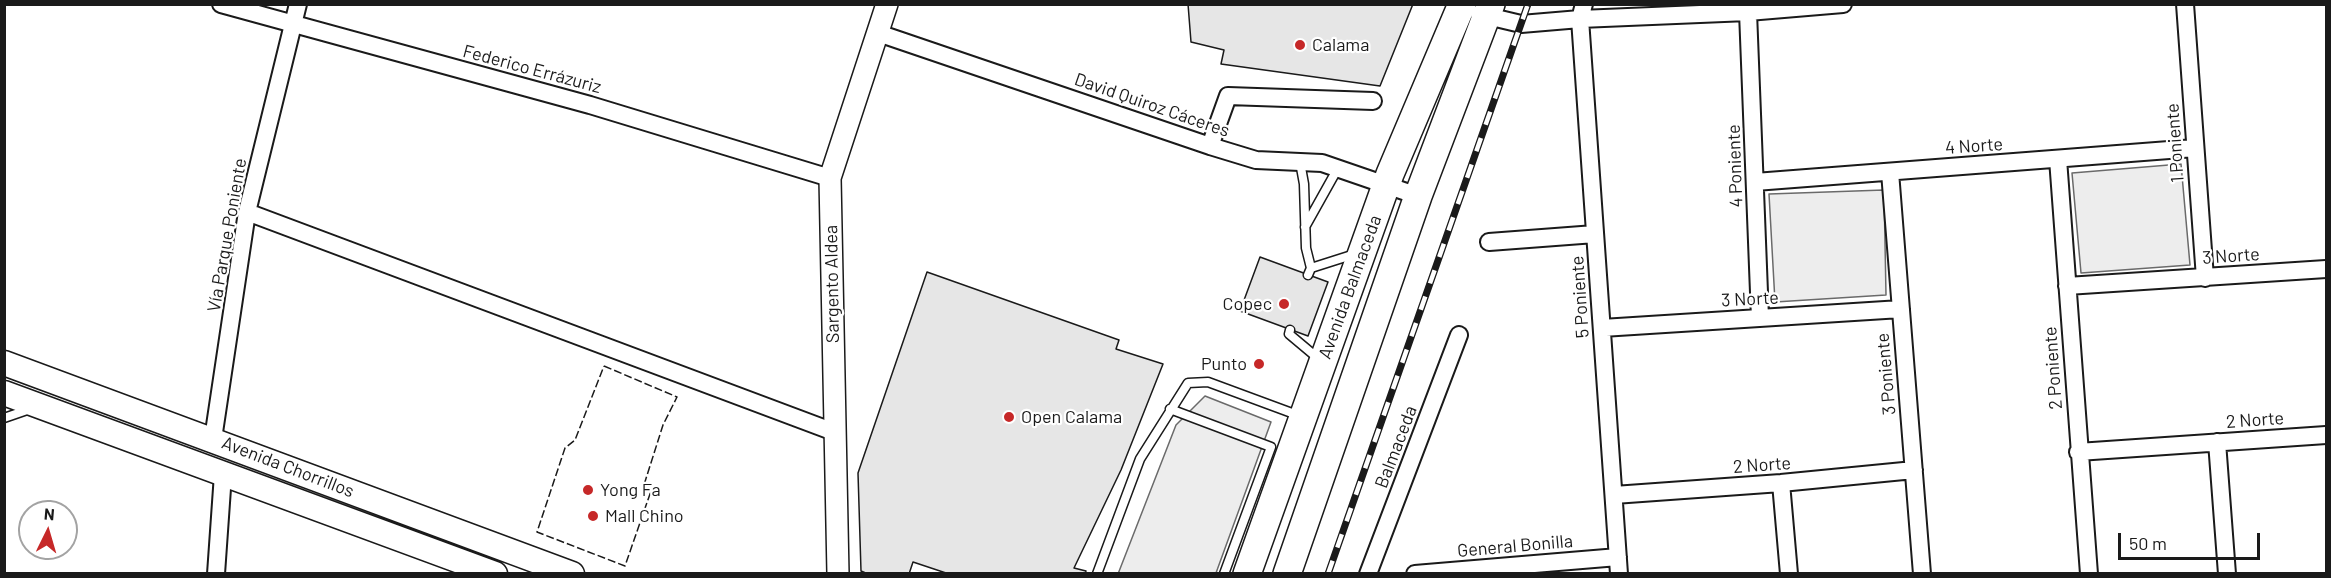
<!DOCTYPE html>
<meta charset="utf-8">
<style>
body{margin:0}
#map{position:relative;width:2331px;height:578px;overflow:hidden;background:#fff;font-family:Barlow,sans-serif}
canvas{display:block}
.frame{position:absolute;inset:0;border:6px solid #1a1a1a;pointer-events:none}
.north{position:absolute;left:18px;top:500px;width:60px;height:60px;box-sizing:border-box;background:#fff;border:2px solid #a3a3a3;border-radius:50%;rotate:5deg;font-size:16px;font-weight:700;line-height:24px;text-align:center;color:#1a1a1a}
.north::after{content:'';display:block;margin:auto;width:21px;height:27px;background:#c62828;clip-path:polygon(50% 0,100% 100%,50% 72%,0 100%)}
.scale{position:absolute;left:2118px;top:533px;width:142px;height:27px;box-sizing:border-box;border:3px solid #1a1a1a;border-top:0;padding-left:8px;font-size:18px;line-height:21px;white-space:nowrap;color:#1a1a1a;-webkit-text-stroke:4px #fff;paint-order:stroke}
</style>
<div id="map">
<canvas width="2331" height="578"></canvas>
<div class="frame"></div>
<div class="north">N</div>
<div class="scale">50 m</div>
</div>
<script>
const c = document.querySelector('canvas').getContext('2d');
c.lineJoin = 'round';
function fill(path, color) { c.fillStyle = color; c.fill(path, 'evenodd'); }
const poly = rows => new Path2D(rows.map(r => 'M' + r).join(''));
function stroke(path, color, width, dash) { c.strokeStyle = color; c.lineWidth = width; c.lineCap = dash ? 'butt' : 'round'; c.setLineDash(dash || []); c.stroke(path); }
function drawText(font, color, halo, rows, align = 'center') {
  c.font = font + ' Barlow,sans-serif'; c.lineWidth = 4.5; c.setLineDash([]); c.textBaseline = 'middle'; c.strokeStyle = halo; c.fillStyle = color; for (const [text, x, y, turn = 0] of rows) {
    c.save(); c.translate(x, y); c.rotate((+turn || 0) * Math.PI / 180); c.textAlign = isNaN(turn) ? turn : align; if (halo) c.strokeText(text, 0, 0); c.fillText(text, 0, 0); c.restore();
  }
}
const built = poly([
 [2181,164,2190,265,2081,273,2072,173,2181,164],
 [1884,190,1886,295,1775,302,1769,194,1884,190],
 [1205,396,1271,422,1216,573,1118,574,1176,425,1205,396]
]);
fill(built, '#ededed');
stroke(built, '#6a6a6a', 1.5);
const building = poly([
 [1188,4,1413,4,1380,86,1221,64,1224,50,1191,42,1188,4],
 [1260,257,1328,282,1308,336,1240,311,1260,257],
 [927,272,1119,340,1116,349,1163,364,1121,470,1074,568,1086,571,1085,574,949,574,913,562,909,574,868,574,861,571,858,473,927,272]
]);
fill(building, '#e6e6e6');
stroke(building, '#1a1a1a', 1.5);
const service = poly([
 [1300,162,1304,184,1306,248,1311,268],
 [1305,227,1338,168],
 [1308,275,1311,268,1355,254],
 [1290,330,1289,334,1320,360],
 [1170,409,1271,447,1224,574],
 [4,418,30,409],
 [1097,574,1140,459,1188,383,1208,382,1300,416]
]);
const minor = poly([
 [221,4,590,105,830,178],
 [1584,4,1580,19,1619,574],
 [2185,4,2205,278],
 [1748,12,1760,318],
 [1479,14,1521,24,1580,19,1748,12,1843,4],
 [878,33,1210,146,1256,160,1322,163,1418,196],
 [1210,146,1228,96,1373,101],
 [2058,159,2089,574],
 [1890,172,1922,574],
 [1755,182,2195,148],
 [247,212,834,432],
 [1489,242,1595,234],
 [2067,286,2326,269],
 [1602,328,1901,309],
 [213,439,247,212,298,4],
 [2217,442,2227,574],
 [2078,452,2326,435],
 [1781,483,1789,574],
 [1614,495,1781,483,1914,470],
 [216,574,223,474],
 [1368,574,1459,335],
 [1415,574,1618,557]
]);
const tertiary = poly([
 [838,574,830,178,887,4]
]);
const secondary = poly([
 [4,363,572,574],
 [4,393,495,574]
]);
const primary = poly([
 [1247,574,1390,174,1462,4],
 [1287,574,1418,196,1491,4]
]);
stroke(service, '#1a1a1a', 11);
stroke(minor, '#1a1a1a', 20);
stroke(tertiary, '#1a1a1a', 24);
stroke(secondary, '#1a1a1a', 27);
stroke(primary, '#1a1a1a', 30);
stroke(service, '#fff', 8);
stroke(minor, '#fff', 16);
stroke(tertiary, '#fff', 21);
stroke(secondary, '#fff', 24);
stroke(primary, '#fff', 27);
const rail = poly([
 [1328,574,1528,4]
]);
stroke(rail, '#1a1a1a', 7);
stroke(rail, '#fff', 4.5, [14]);
stroke(poly([
 [604,366,677,397,663,425,643,488,651,491,625,566,537,532,565,448,575,440,604,366]
]), '#1a1a1a', 1.5, [8, 3]);
for (const [x, y, r, color] of [
 [1300,45,6,"#c62828"],
 [1284,304,6,"#c62828"],
 [1259,364,6,"#c62828"],
 [1009,417,6,"#c62828"],
 [588,490,6,"#c62828"],
 [593,516,6,"#c62828"]
]) { const dot = new Path2D(); dot.arc(x, y, r, 0, 2 * Math.PI); c.fillStyle = color; c.fill(dot); stroke(dot, '#fff', 2); }
drawText('18px', '#1a1a1a', '#fff', [
 ["Calama",1312,45],
 ["Copec",1272,304,"right"],
 ["Punto",1247,364,"right"],
 ["Open Calama",1021,417],
 ["Yong Fa",600,490],
 ["Mall Chino",605,516]
], 'left');
drawText('18px', '#1a1a1a', '#fff', [
 ["Federico Errázuriz",532,69,15],
 ["David Quiroz Cáceres",1152,105,19],
 ["1 Poniente",2175,143,-94],
 ["4 Norte",1974,146,-4],
 ["4 Poniente",1735,166,-92],
 ["Vía Parque Poniente",227,235,-80],
 ["3 Norte",2231,256,-4],
 ["Sargento Aldea",832,284,-91],
 ["Avenida Balmaceda",1350,287,-70],
 ["5 Poniente",1580,297,-94],
 ["3 Norte",1750,299,-3],
 ["2 Poniente",2053,368,-94],
 ["3 Poniente",1886,374,-95],
 ["2 Norte",2255,420,-4],
 ["Balmaceda",1396,447,-69],
 ["2 Norte",1762,465,-4],
 ["Avenida Chorrillos",288,467,21],
 ["General Bonilla",1515,546,-5]
]);
</script>
